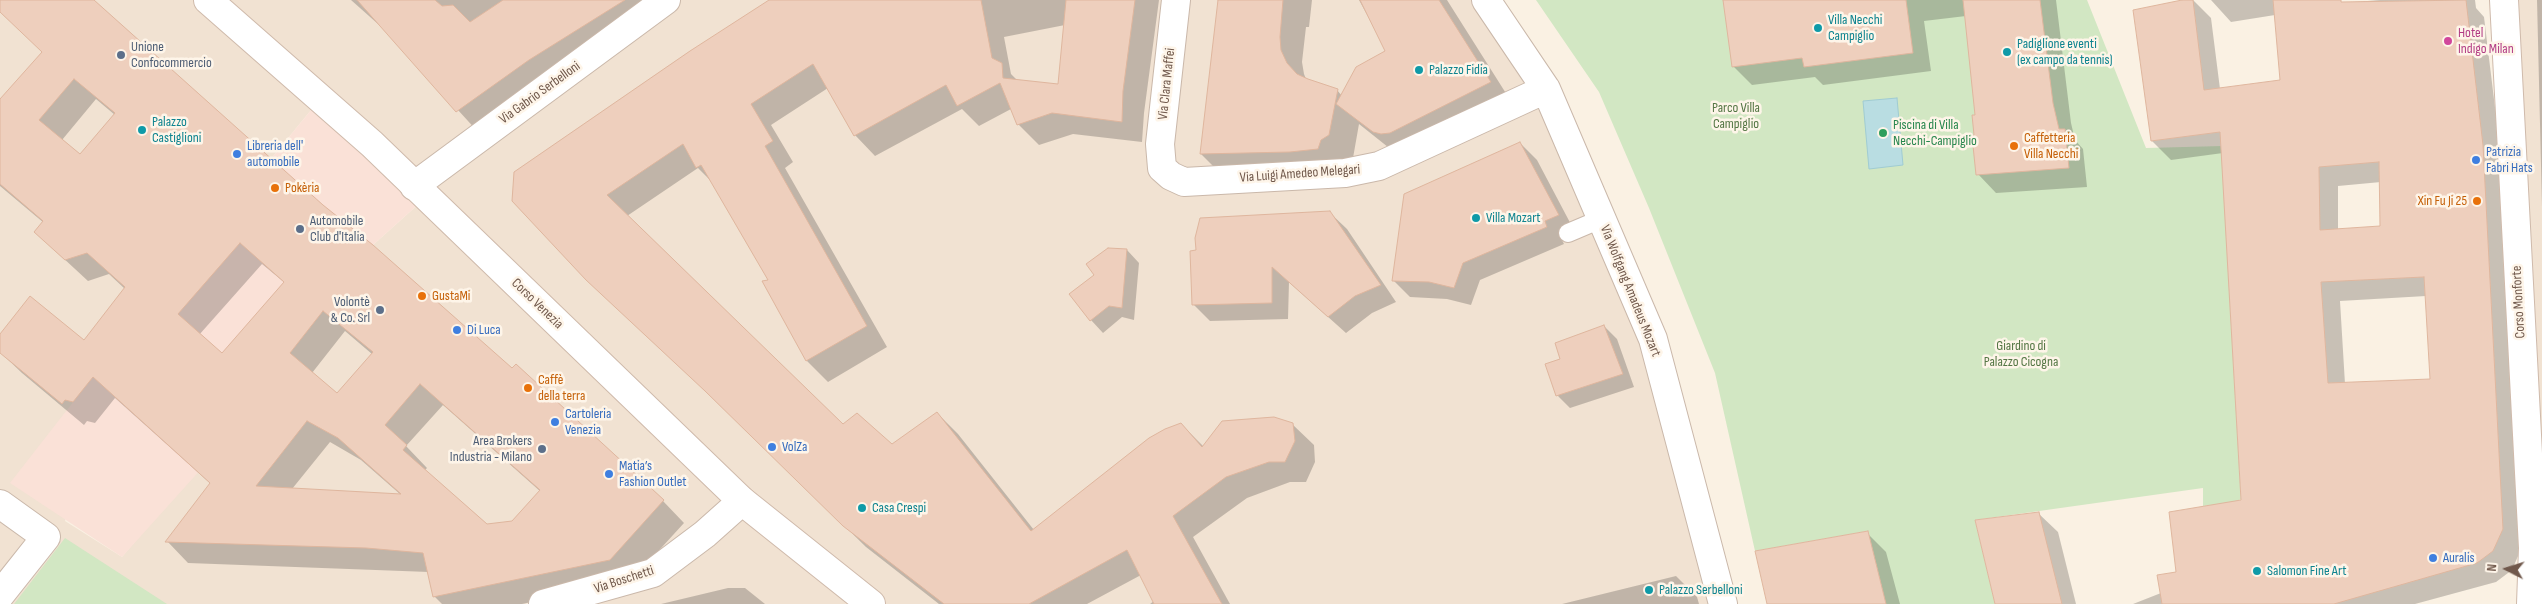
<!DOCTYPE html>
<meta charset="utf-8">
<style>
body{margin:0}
#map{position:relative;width:2542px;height:604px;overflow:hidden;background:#faf1e3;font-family:"Sofia Sans Condensed",sans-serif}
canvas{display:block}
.north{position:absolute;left:2482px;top:544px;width:50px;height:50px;-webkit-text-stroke:4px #fef5e9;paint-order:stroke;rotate:275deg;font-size:14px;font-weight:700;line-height:20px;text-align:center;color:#70584b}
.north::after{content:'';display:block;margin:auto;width:18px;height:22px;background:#70584b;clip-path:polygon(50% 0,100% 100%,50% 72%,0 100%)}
</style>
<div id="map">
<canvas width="2542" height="604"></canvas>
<div class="north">N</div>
</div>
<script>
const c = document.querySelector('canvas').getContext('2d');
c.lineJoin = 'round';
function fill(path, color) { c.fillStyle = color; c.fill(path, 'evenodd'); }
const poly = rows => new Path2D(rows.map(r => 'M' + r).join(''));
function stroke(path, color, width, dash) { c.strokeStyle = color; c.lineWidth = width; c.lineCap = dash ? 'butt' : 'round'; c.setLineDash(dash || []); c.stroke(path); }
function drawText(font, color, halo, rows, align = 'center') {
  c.font = font + ' "Sofia Sans Condensed",sans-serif'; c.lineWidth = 5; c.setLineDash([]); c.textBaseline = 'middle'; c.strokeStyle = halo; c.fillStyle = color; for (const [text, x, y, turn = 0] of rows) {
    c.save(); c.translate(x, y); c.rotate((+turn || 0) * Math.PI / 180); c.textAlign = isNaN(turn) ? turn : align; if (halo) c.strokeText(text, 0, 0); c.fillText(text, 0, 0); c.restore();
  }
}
fill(poly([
 [0,0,202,0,316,104,109,356,65,521,122,557,265,384,373,245,422,201,735,500,649,569,525,604,0,604],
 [220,0,656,0,414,176],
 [679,0,1475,0,1533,85,1645,346,1713,604,872,604,425,187],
 [2510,0,2542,0,2542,599],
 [743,505,866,604,554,604,657,575]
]), '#f1e2d2');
fill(poly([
 [316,104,422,201,373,245,203,467,122,557,10,483,109,356]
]), '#fae1d7');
fill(poly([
 [1536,0,2087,0,2146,148,2222,146,2241,499,2232,504,2203,506,2203,488,1975,520,1995,604,1886,604,1868,531,1755,551,1715,373,1649,208,1599,92],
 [65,538,167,604,14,604]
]), '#d2e7c3');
const water = poly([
 [1897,98,1903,165,1869,169,1863,101,1897,98]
]);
fill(water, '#b9dde2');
stroke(water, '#a0ccd3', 1);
fill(poly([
 [0,0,92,0,322,206,663,501,684,523,631,581,522,604,442,604,434,596,429,572,188,563,167,541,211,484,115,398,95,423,87,421,84,425,22,373,0,352,85,342,125,289,109,274,88,281,35,232,44,223,0,186,0,101,43,52,0,11],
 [96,99,115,115,80,156,62,140],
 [262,264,285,283,222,355,199,335],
 [345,331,372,354,337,395,312,373],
 [443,405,541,492,513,522,486,526,424,471,427,468,406,446],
 [330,442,361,460,401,495,292,489],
 [351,0,655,0,478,132,387,32],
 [771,0,1159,0,1144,113,1142,142,1073,134,1039,145,1018,124,1011,109,979,126,962,109,875,156,855,135,828,88,771,125,793,162,785,168,887,347,828,382,807,361,764,282,770,281,713,183,698,168,627,216,843,425,892,445,937,413,958,434,1034,530,1181,424,1204,447,1292,424,1314,445,1315,462,1306,482,1290,482,1247,498,1193,537,1230,604,1150,604,1154,601,1141,575,1087,604,939,604,866,547,513,201],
 [1065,25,1059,85,1018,81,1011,74,1004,37],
 [1220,0,1312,0,1309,27,1306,27,1302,62,1304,74,1306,79,1337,90,1342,96,1387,51,1359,0,1447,0,1514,106,1398,155,1359,124,1353,158,1224,177,1201,154],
 [1725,0,2056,0,2071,123,2075,140,2083,149,2087,187,1996,193,1978,174,1977,116,1966,16,1924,21,1931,71,1823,85,1815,77,1752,85,1733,66],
 [2189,0,2193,0,2211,18,2220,89,2282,81,2275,15,2231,22,2211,0,2303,0,2304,6,2380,0,2475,0,2476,8,2484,17,2502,165,2533,521,2512,570,2496,582,2415,604,2133,604,2161,593,2242,501,2223,153,2171,160,2152,141],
 [2381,182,2382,228,2338,230,2338,186],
 [2426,296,2431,380,2345,384,2340,301],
 [2537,0,2542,0,2542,207],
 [1520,143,1537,160,1575,232,1561,238,1564,244,1480,280,1471,305,1447,299,1410,297,1393,280],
 [1329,212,1347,229,1396,302,1372,313,1346,333,1289,282,1288,319,1210,321,1193,304,1197,251],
 [1108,249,1127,250,1139,263,1134,320,1122,317,1103,333,1091,320,1096,275],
 [1604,326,1617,339,1634,387,1570,408,1558,396,1547,365,1562,360],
 [2038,513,2058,532,2076,604,1996,604],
 [1867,533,1886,552,1900,604,1768,604],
 [1676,576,1697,597,1699,604,1562,604],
 [728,588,745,588,765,604,661,604]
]), '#0003');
const building = poly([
 [0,0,94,0,323,205,373,245,512,368,516,364,664,500,610,560,433,597,423,553,366,548,165,542,210,483,93,377,73,402,65,400,62,404,0,353,0,334,30,296,84,340,125,287,87,253,65,260,34,232,43,221,0,184,0,99,42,52,0,12,0,0],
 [74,79,115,113,80,154,39,120,74,79],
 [240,243,284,282,222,353,178,314,240,243],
 [323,311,373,352,337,393,290,353,323,311],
 [420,384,540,490,512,521,487,524,403,450,407,445,385,425,420,384],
 [307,421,338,438,401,494,256,486,307,421],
 [357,0,435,0,442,6,453,5,470,22,503,0,625,0,529,60,456,112,357,0],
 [769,0,981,0,992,58,1002,63,1003,78,1058,84,1066,0,1135,0,1123,91,1122,122,1052,113,1017,125,1000,83,957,106,946,85,854,136,813,64,751,104,773,141,765,146,867,326,806,361,762,281,768,280,701,165,696,168,683,144,607,195,843,424,857,413,892,444,937,412,1031,531,1149,438,1165,429,1181,423,1202,447,1222,421,1274,417,1293,423,1295,441,1285,462,1269,462,1226,477,1173,516,1222,604,1154,604,1127,550,1029,604,944,604,843,526,705,391,586,280,512,201,514,172,690,51,769,0],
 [1218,0,1283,0,1280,37,1281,50,1287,63,1297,74,1308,79,1338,89,1329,135,1321,140,1318,149,1290,152,1200,154,1218,0],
 [1360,0,1439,0,1491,82,1390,133,1381,134,1373,132,1336,104,1356,67,1385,51,1360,0],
 [1723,0,1906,0,1913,53,1804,67,1802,58,1732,67,1723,0],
 [1963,0,2040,0,2053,103,2059,129,2065,129,2069,168,1976,175,1972,136,1974,135,1972,115,1975,115,1963,0],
 [2182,0,2193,0,2204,90,2280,80,2273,0,2341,0,2341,2,2466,0,2483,145,2503,529,2493,551,2477,563,2334,604,2162,604,2157,575,2176,572,2169,512,2241,500,2220,132,2151,141,2133,10,2182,0],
 [2379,162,2380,226,2320,230,2319,167,2379,162],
 [2424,277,2430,379,2328,383,2321,282,2424,277],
 [1520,142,1559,215,1545,221,1547,227,1463,263,1454,288,1429,282,1392,281,1404,194,1520,142],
 [1330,211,1381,285,1355,296,1328,317,1272,267,1272,303,1192,305,1190,251,1196,250,1195,238,1200,218,1330,211],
 [1108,248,1127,249,1122,308,1109,306,1090,321,1069,294,1094,275,1086,264,1108,248],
 [1604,325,1623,374,1556,396,1545,364,1560,359,1555,343,1604,325],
 [2039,512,2062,604,1995,604,1975,520,2039,512],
 [1868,531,1886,604,1767,604,1755,551,1868,531]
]);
fill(building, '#eecfbd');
stroke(building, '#dfb69e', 1);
const lane = poly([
 [1568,233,1601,219]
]);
const street = poly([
 [1176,0,1160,144,1162,168,1171,176,1184,182,1345,173,1379,166,1546,89],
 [1486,0,1546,89,1653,339,1723,604],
 [414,186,666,0],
 [0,504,46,537,0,595],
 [543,604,653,573,705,534,742,501]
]);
const secondary = poly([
 [208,0,372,144,742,501,871,604],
 [2504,0,2533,548,2531,604]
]);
stroke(lane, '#cab8aa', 20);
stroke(street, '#cab8aa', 30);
stroke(secondary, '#cfbaab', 30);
stroke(lane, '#fff', 18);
stroke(street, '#fff', 28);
stroke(secondary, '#fff', 28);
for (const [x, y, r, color] of [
 [1818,28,5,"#0f9aa8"],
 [2448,41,5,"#d1479c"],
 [2007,52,5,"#0f9aa8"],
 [121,55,5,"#5c6f8a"],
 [1419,70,5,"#0f9aa8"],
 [142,130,5,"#0f9aa8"],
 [1883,133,5,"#2e9e5b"],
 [2014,146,5,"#e8710a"],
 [237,154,5,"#3f7fe0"],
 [2476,160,5,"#3f7fe0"],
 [275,188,5,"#e8710a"],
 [2477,201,5,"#e8710a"],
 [1476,218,5,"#0f9aa8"],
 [300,229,5,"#5c6f8a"],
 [422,296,5,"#e8710a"],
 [380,310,5,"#5c6f8a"],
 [457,330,5,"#3f7fe0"],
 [528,388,5,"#e8710a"],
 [555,422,5,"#3f7fe0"],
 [772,447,5,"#3f7fe0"],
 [542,449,5,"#5c6f8a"],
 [609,474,5,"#3f7fe0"],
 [862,508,5,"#0f9aa8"],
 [2433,558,5,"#3f7fe0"],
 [2257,571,5,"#0f9aa8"],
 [1649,590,5,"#0f9aa8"]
]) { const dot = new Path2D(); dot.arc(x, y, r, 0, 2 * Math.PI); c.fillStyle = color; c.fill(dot); stroke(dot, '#fef5e9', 2); }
drawText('14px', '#0d838f', '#fef5e9', [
 ["Villa Necchi",1828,20],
 ["Campiglio",1828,36],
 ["Padiglione eventi",2017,44],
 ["(ex campo da tennis)",2017,60],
 ["Palazzo Fidia",1429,70],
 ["Palazzo",152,122],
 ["Castiglioni",152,138],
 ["Villa Mozart",1486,218],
 ["Casa Crespi",872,508],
 ["Salomon Fine Art",2267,571],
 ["Palazzo Serbelloni",1659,590]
], 'left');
drawText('14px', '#b23c85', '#fef5e9', [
 ["Hotel",2458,33],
 ["Indigo Milan",2458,49]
], 'left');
drawText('14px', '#4e5e75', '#fef5e9', [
 ["Unione",131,47],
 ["Confocommercio",131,63],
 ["Automobile",310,221],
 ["Club d'Italia",310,237],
 ["Volontè",370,302,"right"],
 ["& Co. Srl",370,318,"right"],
 ["Area Brokers",532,441,"right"],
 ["Industria - Milano",532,457,"right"]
], 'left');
drawText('14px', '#70584b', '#fef5e9', [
 ["Via Clara Maffei",1167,84,-84],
 ["Via Gabrio Serbelloni",540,93,-36],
 ["Via Luigi Amedeo Melegari",1300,174,-4],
 ["Via Wolfgang Amadeus Mozart",1630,291,68],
 ["Corso Monforte",2519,302,-93],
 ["Corso Venezia",537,304,44],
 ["Via Boschetti",624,580,-18]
]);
drawText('14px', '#547644', '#fef5e9', [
 ["Parco Villa",1736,108],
 ["Campiglio",1736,124],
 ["Giardino di",2021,346],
 ["Palazzo Cicogna",2021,362]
]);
drawText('14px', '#27864d', '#fef5e9', [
 ["Piscina di Villa",1893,125],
 ["Necchi-Campiglio",1893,141]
], 'left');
drawText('14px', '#c56008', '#fef5e9', [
 ["Caffetteria",2024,138],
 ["Villa Necchi",2024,154],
 ["Pokèria",285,188],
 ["Xin Fu Ji 25",2467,201,"right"],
 ["GustaMi",432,296],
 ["Caffè",538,380],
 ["della terra",538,396]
], 'left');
drawText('14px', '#366cbe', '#fef5e9', [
 ["Libreria dell'",247,146],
 ["automobile",247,162],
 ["Patrizia",2486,152],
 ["Fabri Hats",2486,168],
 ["Di Luca",467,330],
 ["Cartoleria",565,414],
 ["Venezia",565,430],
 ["VolZa",782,447],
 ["Matia’s",619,466],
 ["Fashion Outlet",619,482],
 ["Auralis",2443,558]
], 'left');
</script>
